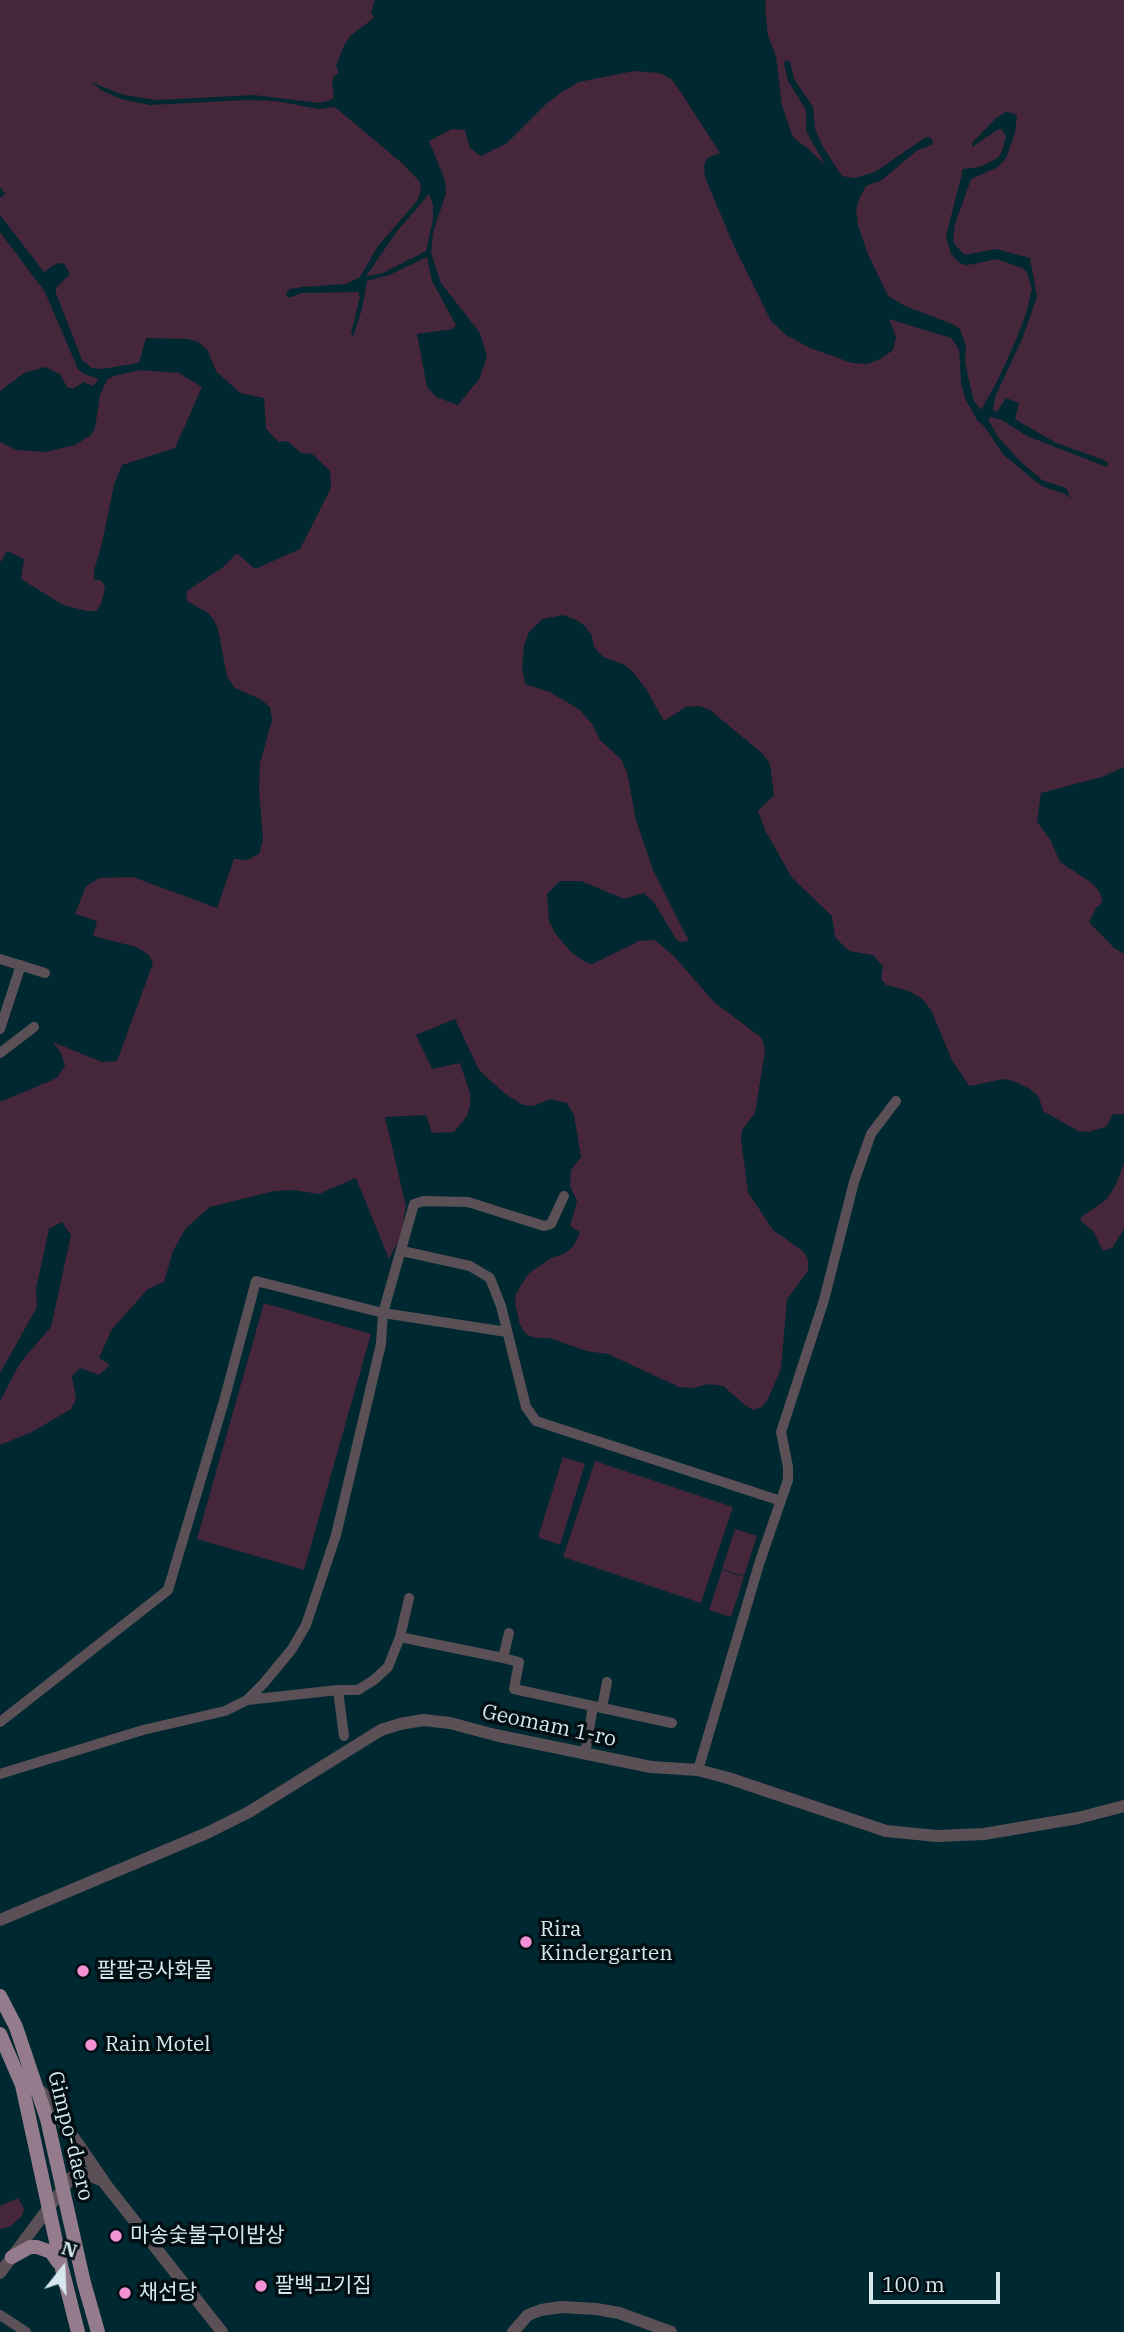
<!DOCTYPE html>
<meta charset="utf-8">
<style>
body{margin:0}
#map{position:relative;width:1124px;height:2332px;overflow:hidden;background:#002831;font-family:"IBM Plex Serif",serif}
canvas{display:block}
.north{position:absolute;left:28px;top:2234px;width:70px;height:70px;-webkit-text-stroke:5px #020e12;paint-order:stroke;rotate:18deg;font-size:19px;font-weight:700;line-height:28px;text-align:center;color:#d4e8ee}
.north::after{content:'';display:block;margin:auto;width:24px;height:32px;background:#d4e8ee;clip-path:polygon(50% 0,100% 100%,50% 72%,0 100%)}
.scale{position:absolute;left:869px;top:2272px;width:131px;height:32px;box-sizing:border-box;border:4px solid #d4e8ee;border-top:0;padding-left:9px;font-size:21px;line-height:24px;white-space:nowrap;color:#d4e8ee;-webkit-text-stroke:5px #020e12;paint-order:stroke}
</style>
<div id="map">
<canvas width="1124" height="2332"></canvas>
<div class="north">N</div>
<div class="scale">100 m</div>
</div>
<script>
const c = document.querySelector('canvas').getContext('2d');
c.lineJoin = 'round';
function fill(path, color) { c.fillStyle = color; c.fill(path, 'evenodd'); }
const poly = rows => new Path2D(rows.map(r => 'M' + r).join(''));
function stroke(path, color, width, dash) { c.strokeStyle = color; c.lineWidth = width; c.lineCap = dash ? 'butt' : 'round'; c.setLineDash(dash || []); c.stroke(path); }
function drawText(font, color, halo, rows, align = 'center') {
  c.font = font + ' "IBM Plex Serif","Noto Sans KR",serif'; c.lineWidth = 7; c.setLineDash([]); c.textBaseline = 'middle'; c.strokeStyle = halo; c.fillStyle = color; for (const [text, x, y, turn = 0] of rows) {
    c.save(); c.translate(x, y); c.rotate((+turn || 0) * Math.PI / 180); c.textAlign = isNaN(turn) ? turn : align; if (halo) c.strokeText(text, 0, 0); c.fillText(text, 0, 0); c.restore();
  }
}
fill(poly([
 [0,0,375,0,371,12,374,18,351,35,345,44,336,65,339,73,334,76,332,81,334,98,328,101,319,103,254,95,156,100,124,95,90,82,103,91,121,99,150,105,247,100,276,101,319,109,335,107,403,164,420,182,421,191,417,201,378,246,360,277,346,284,303,287,290,289,286,293,287,297,292,297,301,293,358,292,360,297,351,333,353,337,362,309,367,281,389,275,427,257,432,281,456,325,453,329,417,334,427,387,436,397,458,405,479,379,487,357,480,333,441,283,431,253,433,233,446,193,445,180,429,141,452,129,465,130,470,148,481,156,507,143,547,103,562,92,579,82,634,71,660,73,671,79,680,91,720,153,707,158,704,166,705,177,734,246,771,321,786,335,810,348,852,363,868,364,882,358,893,350,896,337,889,319,951,338,959,349,961,383,965,398,977,420,984,426,1004,455,1034,480,1042,486,1065,494,1071,499,1066,488,1042,480,1020,461,998,437,988,419,991,417,1002,420,1027,436,1107,467,1108,463,1104,460,1056,443,1015,419,1019,403,1006,398,997,412,993,410,995,397,1022,339,1037,297,1030,258,996,249,965,255,955,245,953,239,955,224,971,179,998,167,1006,158,1015,133,1017,116,1012,113,1006,112,997,117,972,143,972,147,997,130,1002,129,1006,137,1001,154,996,159,980,167,963,169,946,236,951,254,960,263,965,265,974,264,997,259,1022,268,1027,272,1032,289,1026,314,1016,340,998,380,981,410,974,401,969,381,965,362,966,346,960,329,952,324,905,306,888,296,867,252,858,225,856,210,860,197,866,186,882,180,916,151,933,144,931,138,926,137,875,172,855,178,842,176,823,147,815,129,813,107,794,79,790,62,786,60,784,63,788,81,806,110,806,131,826,166,807,148,794,138,791,132,782,106,776,56,768,36,765,8,766,0,1124,0,1124,767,1102,777,1041,793,1037,821,1051,841,1060,862,1092,883,1099,891,1103,902,1096,908,1089,922,1113,947,1124,954,1124,1114,1113,1114,1106,1127,1088,1132,1078,1131,1043,1111,1039,1097,1030,1089,1016,1082,1004,1079,969,1086,952,1060,931,1010,922,999,909,991,886,985,881,979,883,966,873,955,849,951,835,937,832,916,792,878,765,830,758,811,774,795,770,764,763,754,710,710,699,706,686,707,664,721,646,689,633,672,625,665,603,657,594,647,592,636,585,626,576,620,563,615,543,619,529,632,524,646,522,666,525,684,550,692,580,710,592,724,600,740,621,759,627,772,636,820,653,870,689,941,680,942,676,939,653,901,643,893,624,899,581,881,560,881,547,894,549,921,555,933,571,952,585,962,592,964,639,941,655,940,674,956,714,1002,762,1038,765,1051,755,1113,742,1130,741,1139,748,1192,773,1230,804,1252,808,1260,808,1271,787,1299,781,1369,768,1399,762,1407,754,1410,746,1406,723,1386,708,1384,693,1388,679,1387,608,1354,586,1351,550,1338,535,1338,526,1334,520,1325,515,1303,516,1294,528,1274,551,1258,564,1254,573,1247,580,1232,570,1226,577,1201,570,1186,571,1170,581,1157,574,1115,567,1103,550,1099,534,1106,523,1105,504,1093,479,1070,455,1019,416,1035,432,1069,460,1063,470,1093,470,1106,467,1116,454,1132,432,1133,426,1115,385,1117,406,1206,401,1236,389,1259,356,1178,319,1194,294,1190,275,1191,210,1207,186,1228,173,1251,164,1282,148,1289,112,1329,99,1358,110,1365,99,1375,80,1368,72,1376,76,1399,71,1409,32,1432,0,1445,0,1401,20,1363,51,1327,71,1235,62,1222,49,1229,36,1289,37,1307,0,1373,0,1102,57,1078,65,1066,61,1053,53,1042,102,1062,117,1061,153,963,149,955,136,947,93,936,97,921,75,914,86,886,99,878,133,877,217,908,234,859,247,860,259,854,263,840,259,790,260,763,272,720,270,707,260,699,235,688,227,677,218,629,214,620,207,612,188,602,186,596,188,590,222,568,237,553,255,569,300,549,331,488,330,471,312,454,301,453,287,441,279,442,266,429,264,398,240,393,216,371,207,349,198,342,188,339,146,338,139,363,102,369,92,368,82,360,56,293,56,288,70,274,64,264,57,263,44,272,0,215,0,198,5,194,0,187],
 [429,194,433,204,433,219,426,251,383,273,366,276,398,230],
 [0,232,45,292,78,369,84,374,99,379,93,386,83,382,73,389,67,387,60,374,45,367,24,373,0,391],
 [141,370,179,373,202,387,175,448,122,465,114,485,102,543,94,571,94,579,102,581,105,588,101,604,96,611,87,611,63,605,21,579,24,559,7,551,1,562,0,560,0,442,16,450,45,452,75,445,91,435,95,428,100,395,107,380,113,376],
 [1124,1164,1124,1229,1112,1248,1103,1251,1093,1231,1081,1221,1081,1217,1106,1200,1115,1186],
 [264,1303,371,1334,304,1570,197,1539],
 [563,1457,585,1464,560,1545,538,1537],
 [595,1461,733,1507,701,1603,563,1557],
 [735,1529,757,1536,744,1576,722,1569],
 [722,1570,744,1577,731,1617,709,1610],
 [18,2198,24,2208,22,2216,10,2227,0,2229,0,2206]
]), '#45263b');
stroke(poly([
 [0,959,45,973],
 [0,1029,21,965],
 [0,1053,34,1027],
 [402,1251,470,1266,490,1278,501,1306,526,1407,536,1421,781,1501],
 [400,1637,503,1658,509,1633],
 [503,1658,519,1662,514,1689,672,1723],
 [338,1690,358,1690,374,1680,388,1667,400,1637,409,1598],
 [247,1700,338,1690,344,1736],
 [602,1708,607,1682],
 [0,1722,168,1590,224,1401,256,1281,383,1313,507,1332],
 [585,1754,593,1706],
 [698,1770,760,1561,788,1480,788,1467,781,1432,824,1300,854,1182,871,1134,896,1101],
 [0,1774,143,1730,225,1711,247,1700,264,1683,292,1649,306,1625,336,1535,381,1344,383,1313,414,1204,424,1201,468,1202,544,1226,551,1224,564,1196],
 [0,2315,26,2332]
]), '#5c5057', 10);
stroke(poly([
 [0,1920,207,1833,249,1812,381,1730,400,1724,423,1720,450,1723,495,1735,651,1767,698,1770,728,1778,886,1831,937,1836,984,1834,1078,1818,1124,1806],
 [42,2092,103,2180],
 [0,2273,71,2178,81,2172,103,2181,222,2332],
 [513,2332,528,2315,541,2310,561,2307,596,2309,619,2313,671,2332]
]), '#5c5057', 12);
stroke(poly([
 [0,1996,16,2027,47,2119,84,2283,98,2332],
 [0,2034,22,2085,62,2269,78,2332],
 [12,2257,30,2247,37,2247,51,2252,58,2262]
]), '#957c8c', 14);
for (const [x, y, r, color] of [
 [526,1942,7,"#f391d5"],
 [83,1971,7,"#f391d5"],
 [91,2045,7,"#f391d5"],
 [116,2236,7,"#f391d5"],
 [261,2286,7,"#f391d5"],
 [125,2293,7,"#f391d5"]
]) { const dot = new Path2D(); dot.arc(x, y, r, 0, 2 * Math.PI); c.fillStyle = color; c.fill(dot); stroke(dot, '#020e12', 2.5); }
drawText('21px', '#d4e8ee', '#020e12', [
 ["Geomam 1-ro",549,1726,12],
 ["Gimpo-daero",70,2136,76]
]);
drawText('21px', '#d4e8ee', '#020e12', [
 ["Rira",540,1930],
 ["Kindergarten",540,1954],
 ["팔팔공사화물",97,1971],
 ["Rain Motel",105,2045],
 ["마송숯불구이밥상",130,2236],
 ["팔백고기집",275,2286],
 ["채선당",139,2293]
], 'left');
</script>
